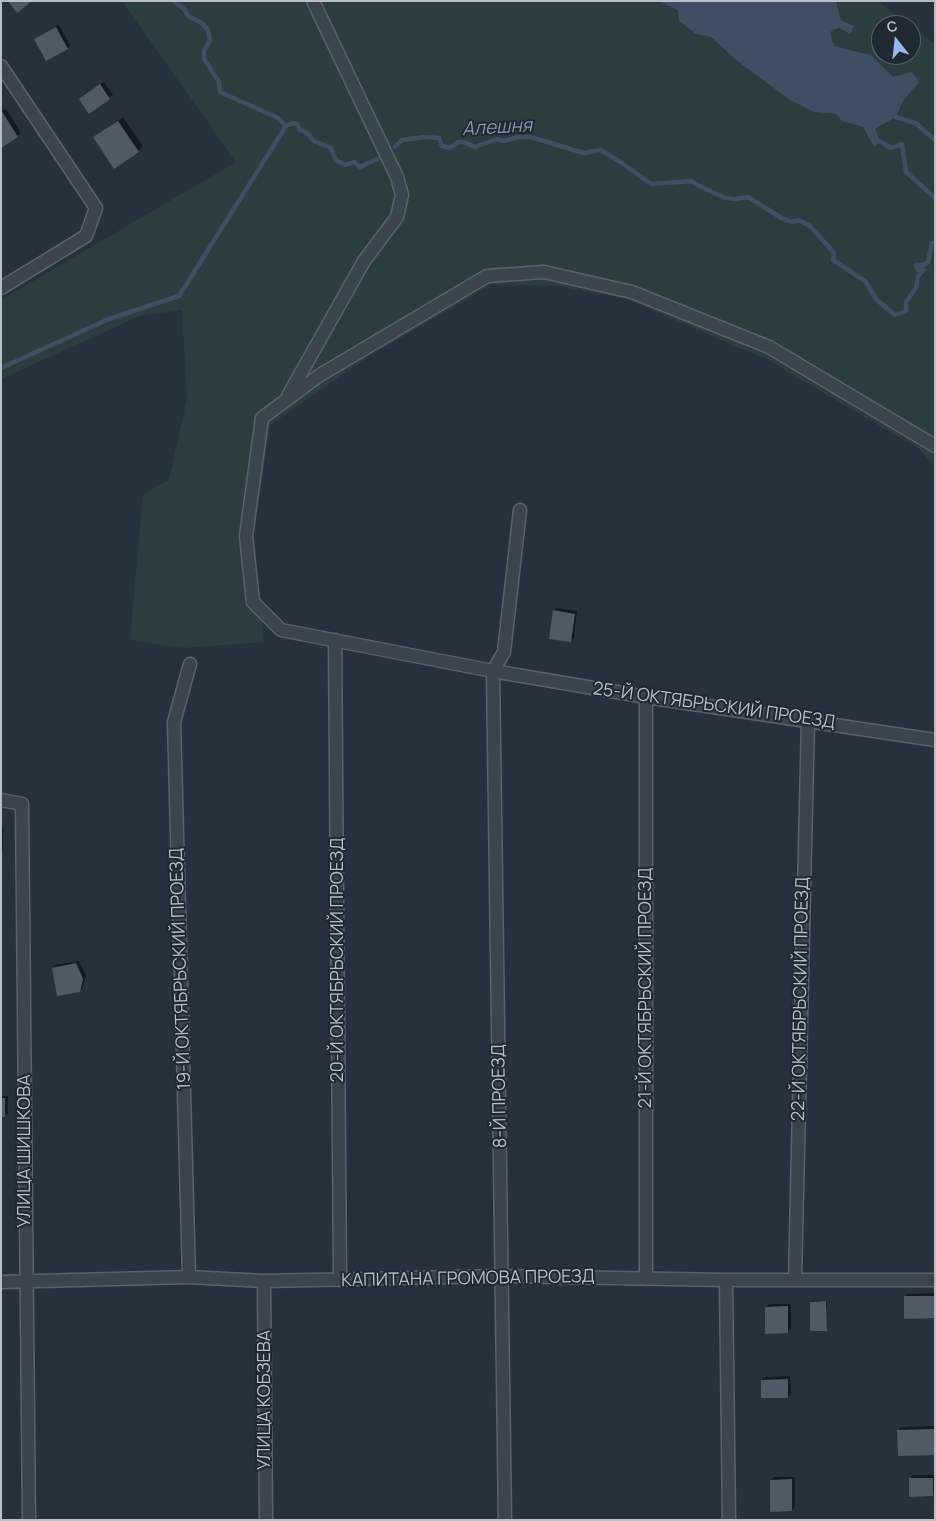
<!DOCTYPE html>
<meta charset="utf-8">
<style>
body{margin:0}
#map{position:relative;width:936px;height:1521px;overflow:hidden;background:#27313d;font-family:Manrope,sans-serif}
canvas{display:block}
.frame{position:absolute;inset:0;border:2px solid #b7bec8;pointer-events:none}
.north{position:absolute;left:871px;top:15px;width:50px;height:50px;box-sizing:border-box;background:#202832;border:1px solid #5c646e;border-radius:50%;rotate:344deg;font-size:14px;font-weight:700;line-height:20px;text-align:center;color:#b7bec8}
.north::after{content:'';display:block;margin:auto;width:18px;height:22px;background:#95b9ef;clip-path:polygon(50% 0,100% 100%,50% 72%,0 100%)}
</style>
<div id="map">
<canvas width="936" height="1521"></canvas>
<div class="frame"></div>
<div class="north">С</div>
</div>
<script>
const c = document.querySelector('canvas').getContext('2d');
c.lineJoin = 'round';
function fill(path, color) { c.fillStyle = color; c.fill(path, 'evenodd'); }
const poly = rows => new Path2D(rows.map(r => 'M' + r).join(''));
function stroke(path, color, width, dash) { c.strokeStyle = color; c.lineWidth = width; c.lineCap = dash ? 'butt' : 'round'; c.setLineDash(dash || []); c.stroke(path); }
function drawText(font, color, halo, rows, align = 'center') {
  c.font = font + ' Manrope,sans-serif'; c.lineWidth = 4; c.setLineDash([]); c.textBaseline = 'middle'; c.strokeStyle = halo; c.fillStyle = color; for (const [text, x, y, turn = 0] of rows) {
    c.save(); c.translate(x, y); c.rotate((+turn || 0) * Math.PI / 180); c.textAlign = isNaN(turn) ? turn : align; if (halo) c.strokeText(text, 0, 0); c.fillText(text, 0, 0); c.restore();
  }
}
fill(poly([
 [122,1,658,1,678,10,696,34,711,37,736,60,814,112,837,114,842,121,863,127,867,135,896,117,903,101,919,82,893,77,871,55,834,46,830,32,854,26,841,20,836,1,878,1,909,25,881,25,881,55,911,55,911,27,935,44,935,467,919,449,768,360,626,299,558,286,491,285,368,357,270,425,254,535,264,642,184,648,130,640,143,494,169,480,187,399,182,310,140,316,1,379,1,300,236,162]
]), '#2a3e3f');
fill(poly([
 [658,1,836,1,841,20,854,26,850,34,839,28,830,32,834,46,871,55,893,77,912,72,919,82,903,101,896,117,875,129,880,141,874,147,863,127,842,121,836,114,814,112,790,100,736,60,711,37,696,34,679,21,678,10]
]), '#3e4f64');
fill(poly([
 [59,25,70,45,67,48,36,39],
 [104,82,113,95,90,112,84,96],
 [6,109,21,133,1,146,1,112],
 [123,117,143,146,138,151,100,133],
 [557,608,577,611,574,638,570,641,554,611],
 [1,827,3,827,3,850,1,852],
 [79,961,86,975,83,987,80,991,53,968,56,965],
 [1,1096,8,1096,8,1113,5,1116,1,1116],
 [935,1293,935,1317,905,1297,908,1294],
 [812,1301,827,1301,826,1330,811,1302],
 [769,1304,791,1304,791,1329,788,1332,766,1307],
 [790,1376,791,1394,788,1397,762,1380,765,1377],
 [935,1426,935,1454,898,1430,902,1427],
 [913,1475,935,1475,935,1493,933,1495,910,1478],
 [774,1477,795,1477,795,1507,792,1510,771,1480]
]), '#0007');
stroke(poly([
 [174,1,184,9,188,16,202,23,208,30,210,40,204,51,204,59,219,82,220,92,278,118,286,126,293,123,297,124,300,130,306,132,314,141,331,148,336,160,345,165,354,162,360,167,377,159],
 [896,117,917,124,935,140],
 [880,141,891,148,902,144,906,172,935,198],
 [395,147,402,140,424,137,439,138,442,146,450,148,458,142,464,142,475,147,497,139,504,141,518,137,531,137,584,153,600,150,619,161,651,184,691,181,705,189,726,198,735,199,748,197,783,219,793,222,799,220,810,226,834,253,833,260,865,281,877,300,895,315,906,311,906,302,916,288,918,276,923,270,918,270,916,265,923,265,928,262,932,243,935,243],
 [1,368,109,319,179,296,286,126]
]), '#3e4f64', 4.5);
fill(poly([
 [8,1,32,1,17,13],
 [56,27,68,49,46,61,34,39],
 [100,84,110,99,89,114,79,99],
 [1,110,18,137,1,148],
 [118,121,139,152,114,169,93,137],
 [553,610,575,614,571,642,549,639],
 [76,963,83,979,80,992,57,996,52,968],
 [1,1098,5,1098,5,1117,1,1117],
 [904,1296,935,1296,935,1318,904,1319],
 [826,1301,827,1331,810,1331,810,1302],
 [788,1306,788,1333,765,1334,765,1307],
 [788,1379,788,1398,761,1398,761,1380],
 [935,1429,935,1455,898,1456,897,1430],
 [909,1478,933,1478,933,1496,909,1497],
 [792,1479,792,1511,770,1512,770,1480]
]), '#505a67');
const minor = poly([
 [1,66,96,208,86,236,1,288],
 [288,396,364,261,397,217,402,195,397,177,313,1],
 [935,446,769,347,632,292,544,272,487,276,320,375,262,418,246,536,253,602,281,630,493,671,646,697,935,740],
 [335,640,340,1280],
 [646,697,646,1279],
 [1,800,22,804,29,1520],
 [189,1277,174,722,190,664],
 [795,1279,808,719],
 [726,1280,729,1520],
 [264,1281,266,1520],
 [1,1282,189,1277,264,1281,503,1276,726,1280,935,1280],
 [505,1520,493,671,504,652,520,510]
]);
stroke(minor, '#59616b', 15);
stroke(minor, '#3b434d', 12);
drawText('18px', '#b7bec8', '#202832', [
 ["25-Й ОКТЯБРЬСКИЙ ПРОЕЗД",714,706,8],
 ["20-Й ОКТЯБРЬСКИЙ ПРОЕЗД",338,960,-90],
 ["19-Й ОКТЯБРЬСКИЙ ПРОЕЗД",181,969,-92],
 ["21-Й ОКТЯБРЬСКИЙ ПРОЕЗД",646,988,-90],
 ["22-Й ОКТЯБРЬСКИЙ ПРОЕЗД",801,999,-89],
 ["8-Й ПРОЕЗД",500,1096,-91],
 ["УЛИЦА ШИШКОВА",25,1151,-90],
 ["КАПИТАНА ГРОМОВА ПРОЕЗД",468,1279,-1],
 ["УЛИЦА КОБЗЕВА",265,1400,-90]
]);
drawText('italic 19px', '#8195ad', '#202832', [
 ["Алешня",497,128,-3]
]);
</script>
